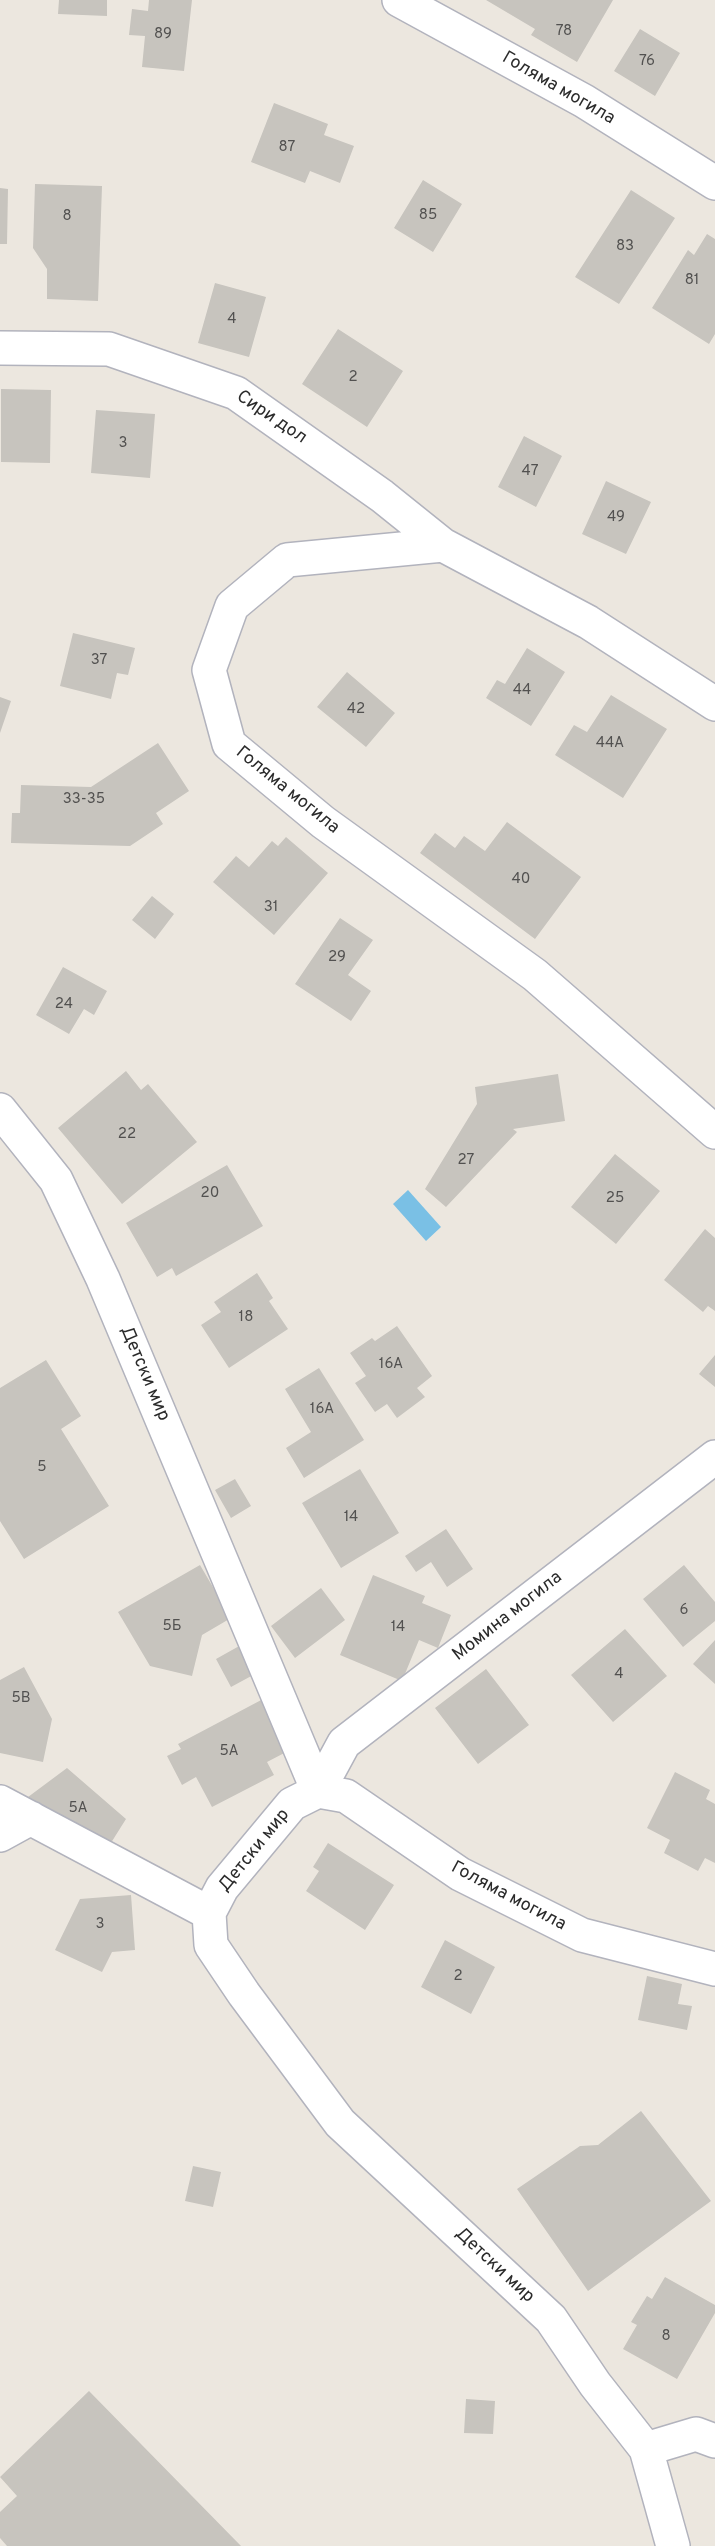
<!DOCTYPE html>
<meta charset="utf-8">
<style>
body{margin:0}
canvas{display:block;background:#ece7df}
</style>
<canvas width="715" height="2546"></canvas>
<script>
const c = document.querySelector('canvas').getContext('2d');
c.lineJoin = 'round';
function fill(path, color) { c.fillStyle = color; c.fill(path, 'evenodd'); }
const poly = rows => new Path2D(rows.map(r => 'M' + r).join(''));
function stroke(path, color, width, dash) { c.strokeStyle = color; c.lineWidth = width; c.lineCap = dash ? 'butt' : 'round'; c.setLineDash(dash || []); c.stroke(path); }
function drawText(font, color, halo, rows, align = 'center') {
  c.font = font + ' Overpass,sans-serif'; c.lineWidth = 4.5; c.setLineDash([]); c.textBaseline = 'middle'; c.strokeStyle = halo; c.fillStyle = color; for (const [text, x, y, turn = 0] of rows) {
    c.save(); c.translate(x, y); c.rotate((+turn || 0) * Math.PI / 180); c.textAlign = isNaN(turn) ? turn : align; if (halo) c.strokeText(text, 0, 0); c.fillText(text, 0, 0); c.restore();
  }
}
fill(poly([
 [408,1190,441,1227,426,1241,393,1204]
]), '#7ac0e5');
fill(poly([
 [59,0,107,0,107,16,58,14],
 [149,0,192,0,184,71,142,67,145,36,129,35,132,9,148,11],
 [486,0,613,0,577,62,531,35,535,29],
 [640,29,680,53,655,96,614,71],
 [274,103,328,124,324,135,354,146,340,183,310,171,305,183,251,162],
 [423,180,462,204,433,252,394,228],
 [35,184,102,186,98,301,47,299,47,269,33,248],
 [0,188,8,189,7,244,0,244],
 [631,190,675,218,619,304,575,277],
 [707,234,715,239,715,334,709,344,652,308,688,250,694,255],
 [215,283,266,297,249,357,198,343],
 [338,329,403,371,367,427,302,384],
 [1,389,51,390,50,463,1,462],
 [96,410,155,414,150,478,91,473],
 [524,436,562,456,536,507,498,487],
 [606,481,651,502,626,554,582,534],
 [73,633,135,648,128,675,117,673,111,699,60,686],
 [527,648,565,672,531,726,486,698,497,680,505,684],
 [347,672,395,713,366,747,317,707],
 [611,695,667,729,623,798,555,755,574,725,587,732],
 [0,697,11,701,0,733],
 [158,743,189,791,156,813,163,824,130,846,11,843,12,813,20,813,21,785,91,787],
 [507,822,581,877,535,939,420,853,435,833,455,848,464,836,485,851],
 [286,837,328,873,274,935,213,882,236,856,249,867,272,841,278,846],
 [152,896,174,914,155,939,132,920],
 [340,918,373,940,348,975,371,991,351,1021,295,984],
 [63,967,107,991,94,1015,84,1009,69,1034,36,1015],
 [126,1071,141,1090,148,1084,197,1142,122,1204,58,1128],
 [558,1074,565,1121,513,1129,517,1132,446,1207,425,1189,477,1104,475,1087],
 [615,1154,660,1191,616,1244,571,1207],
 [227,1165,263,1226,176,1276,172,1268,157,1277,126,1223],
 [705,1229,715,1238,715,1311,708,1306,703,1312,664,1280],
 [257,1273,273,1298,269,1301,288,1329,229,1368,201,1325,221,1312,214,1302],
 [397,1326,432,1376,417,1388,425,1397,397,1418,387,1404,375,1412,355,1383,366,1376,350,1353,372,1338,375,1341],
 [715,1355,715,1387,699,1374],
 [46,1360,81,1416,61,1429,109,1506,24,1559,0,1521,0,1388],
 [319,1368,364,1440,304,1478,286,1448,311,1432,285,1389],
 [360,1469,399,1533,341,1568,302,1503],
 [235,1479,251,1506,231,1518,215,1490],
 [446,1529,473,1569,447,1587,431,1562,416,1572,405,1556],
 [200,1565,231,1618,202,1635,192,1676,150,1666,118,1612],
 [684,1565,715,1602,715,1621,683,1647,643,1599],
 [373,1575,425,1596,422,1603,451,1615,438,1648,419,1640,402,1681,340,1655],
 [321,1588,345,1620,295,1658,271,1626],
 [625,1629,667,1676,613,1722,571,1675],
 [715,1640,715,1684,693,1664],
 [241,1645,255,1674,231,1687,216,1659],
 [24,1667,52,1719,43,1762,0,1753,0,1680],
 [486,1669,529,1725,478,1764,435,1708],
 [265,1698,292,1749,267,1762,274,1775,212,1807,196,1777,182,1785,167,1756,181,1749,178,1744],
 [67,1768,126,1819,109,1846,24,1800],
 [675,1772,710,1790,706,1799,715,1804,715,1863,705,1858,698,1871,664,1853,670,1840,647,1828],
 [328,1843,394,1885,365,1930,306,1891,319,1871,313,1867],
 [131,1895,135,1950,112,1952,102,1972,55,1950,80,1899],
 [445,1940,495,1967,471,2014,421,1987],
 [647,1976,682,1984,678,2004,692,2006,687,2030,638,2020],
 [641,2111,711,2201,588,2291,517,2189,580,2146,598,2145],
 [193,2166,221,2172,213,2207,185,2201],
 [665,2277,715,2305,715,2313,677,2379,623,2349,637,2325,631,2322,647,2296,652,2299],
 [89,2391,241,2546,7,2546,0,2538,0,2512,17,2496,0,2477],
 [466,2399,495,2401,493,2434,464,2433]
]), '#c7c4be');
const minor = poly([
 [399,0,584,101,715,183],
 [0,348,109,349,236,393,382,496,443,545,588,622,715,704],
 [443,545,287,560,232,606,209,670,229,744,323,822,535,975,715,1132],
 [0,1110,56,1180,103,1279,318,1791],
 [318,1791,292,1804,222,1888,209,1913,211,1945,244,1994,340,2123,551,2319,595,2384,646,2449,673,2546],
 [318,1791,344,1743,715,1457],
 [318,1791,346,1796,460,1874,582,1935,715,1969],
 [0,1802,209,1913],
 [0,1835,31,1818],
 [646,2449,696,2434,715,2441]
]);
stroke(minor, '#b2b3bd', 36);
stroke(minor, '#fff', 33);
drawText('15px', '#525150', null, [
 ["78",564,32],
 ["89",163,35],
 ["76",647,62],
 ["87",287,148],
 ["85",428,216],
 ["8",67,217],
 ["83",625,247],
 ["81",692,281],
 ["4",232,320],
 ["2",353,378],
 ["3",123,444],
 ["47",530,472],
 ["49",616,518],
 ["37",99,661],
 ["44",522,691],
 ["42",356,710],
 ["44А",610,744],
 ["33-35",84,800],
 ["40",521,880],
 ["31",271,908],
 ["29",337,958],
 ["24",64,1005],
 ["22",127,1135],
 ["27",466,1161],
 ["20",210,1194],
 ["25",615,1199],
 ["18",246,1318],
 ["16А",391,1365],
 ["16А",322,1410],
 ["5",42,1468],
 ["14",351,1518],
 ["6",684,1611],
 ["5Б",172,1627],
 ["14",398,1628],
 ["4",619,1675],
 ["5В",21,1699],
 ["5А",229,1752],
 ["5А",78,1809],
 ["3",100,1925],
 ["2",458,1977],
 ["8",666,2337]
]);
drawText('18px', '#2b2b2b', '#fff', [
 ["Голяма могила",558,89,30],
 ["Сири дол",271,418,34],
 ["Голяма могила",287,791,39],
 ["Детски мир",144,1374,67],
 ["Момина могила",508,1617,-38],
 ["Детски мир",255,1851,-51],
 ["Голяма могила",508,1897,28],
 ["Детски мир",494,2266,43]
]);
</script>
